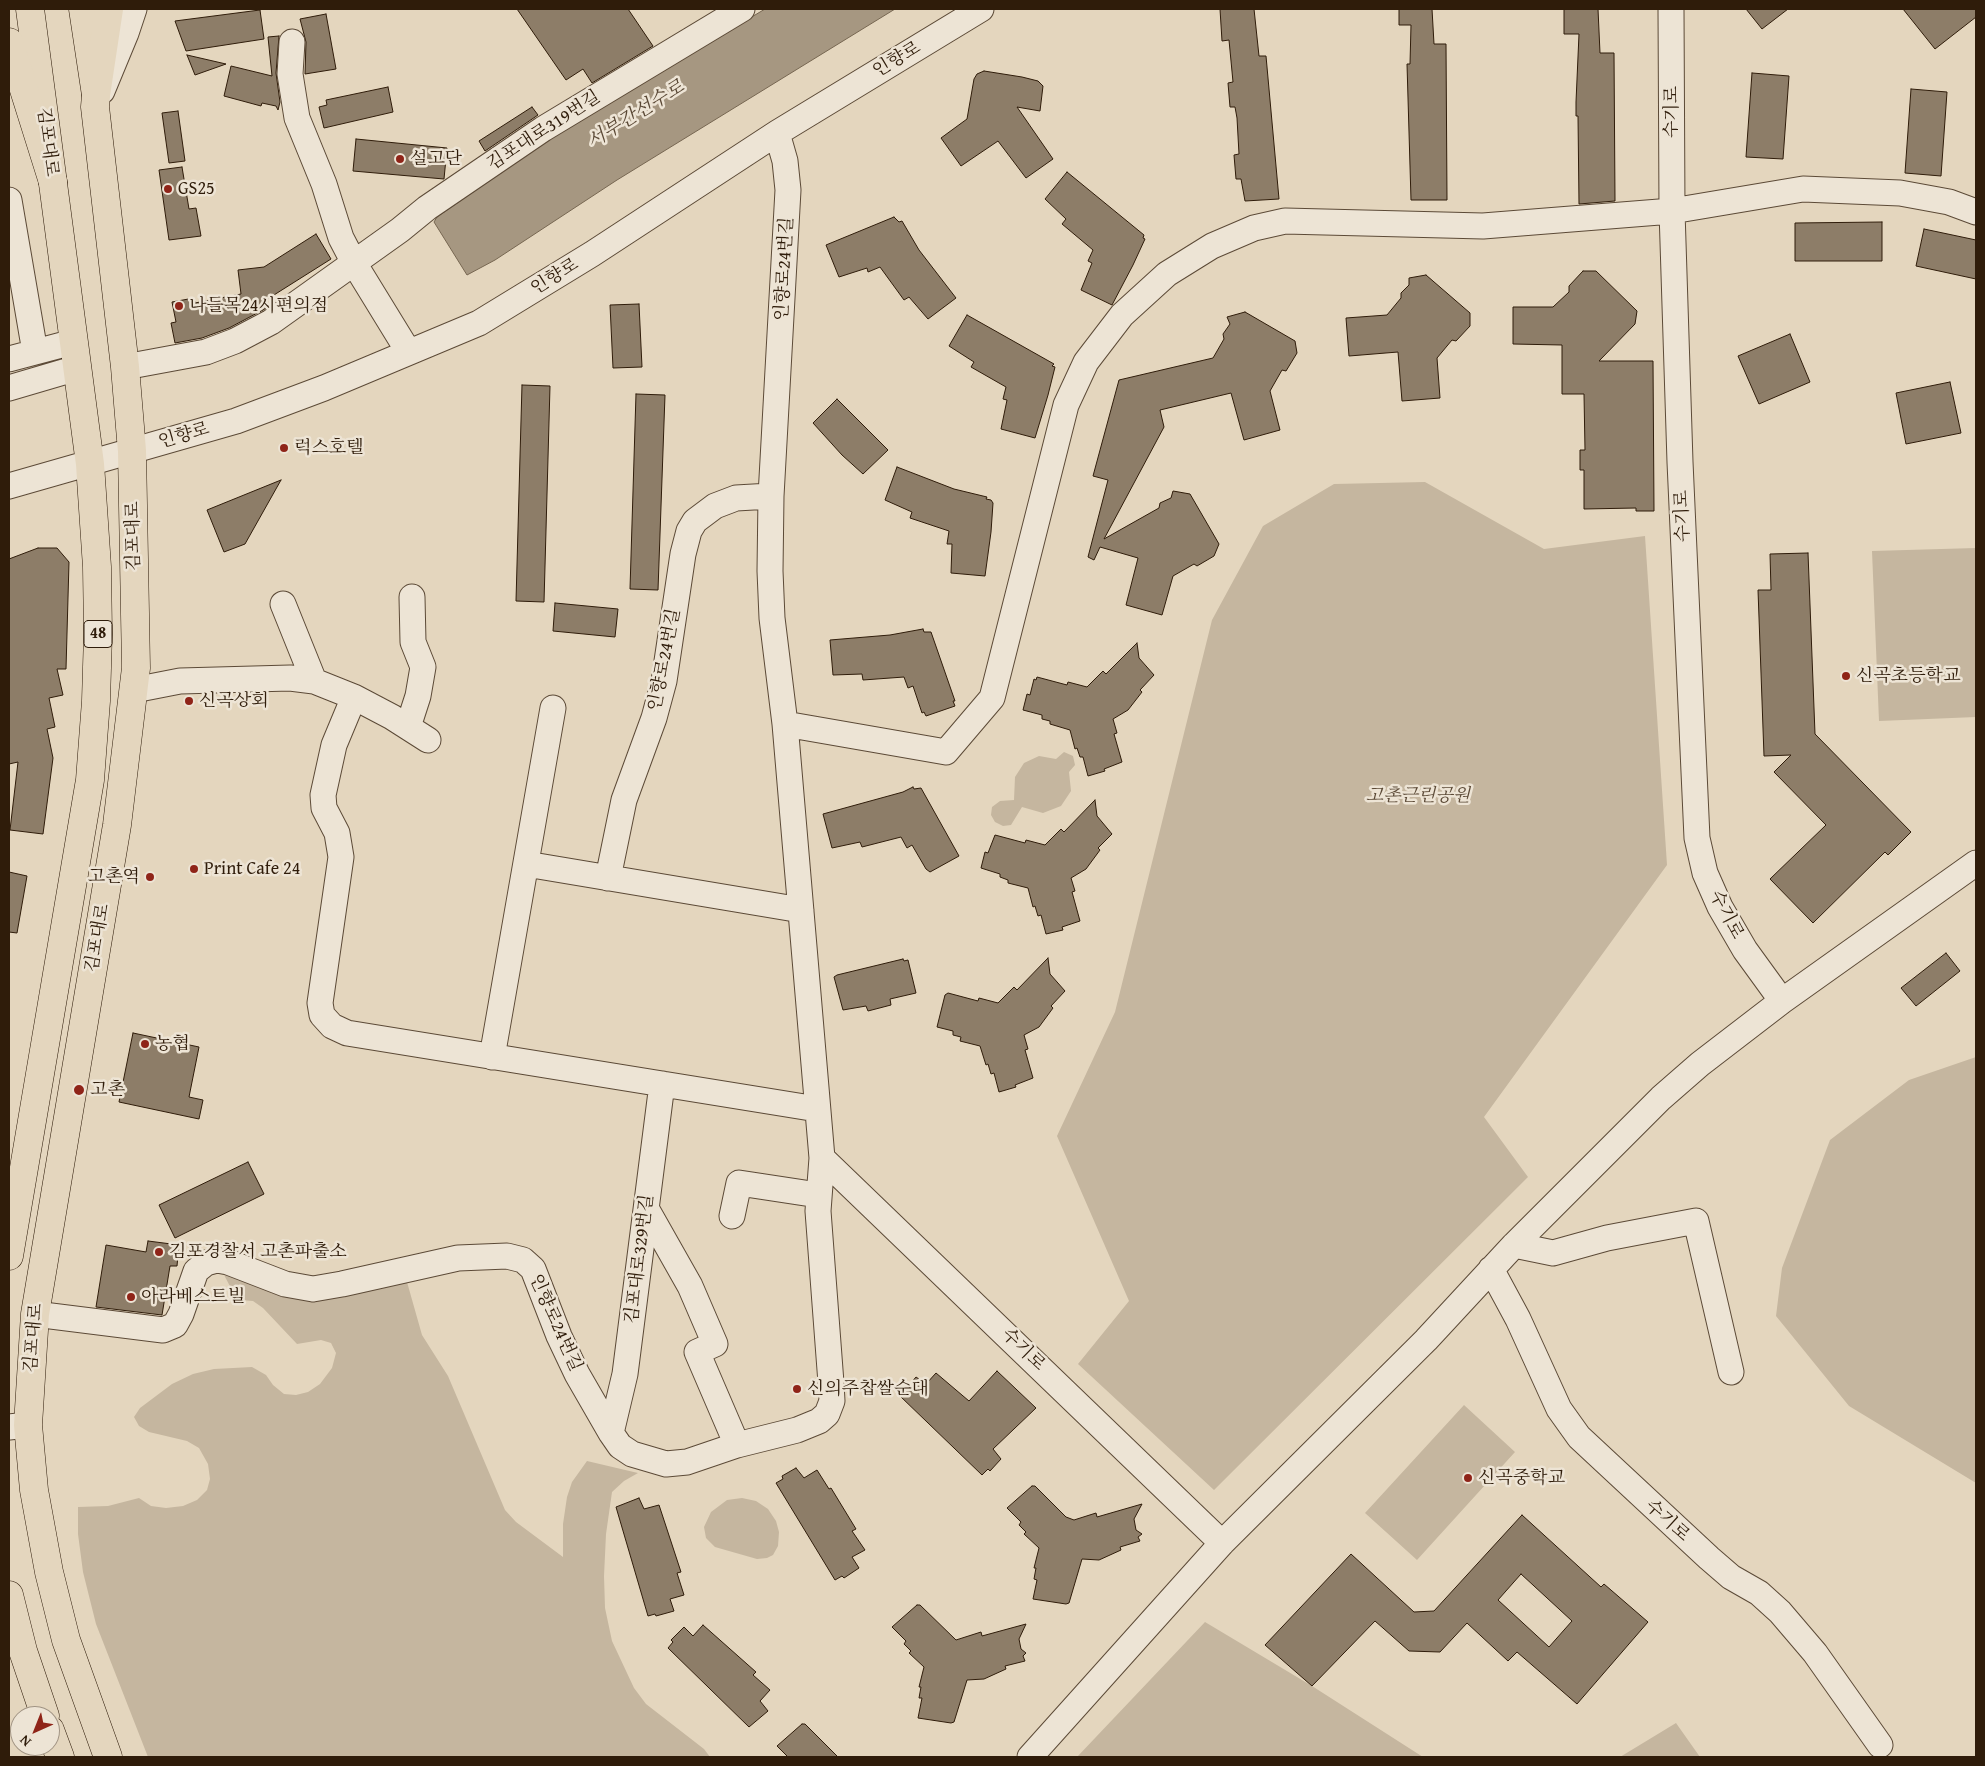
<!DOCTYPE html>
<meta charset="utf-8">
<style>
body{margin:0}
#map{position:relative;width:1985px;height:1766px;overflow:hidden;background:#e4d6be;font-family:"Gentium Book Plus",serif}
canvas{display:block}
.frame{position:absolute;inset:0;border:10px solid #2f1c0a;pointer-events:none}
.north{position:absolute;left:10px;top:1706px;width:50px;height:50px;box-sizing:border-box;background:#ede4d5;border:1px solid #a19484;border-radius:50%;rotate:224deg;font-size:14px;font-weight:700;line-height:20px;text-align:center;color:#2f1c0a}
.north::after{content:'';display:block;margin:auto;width:18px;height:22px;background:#8f2418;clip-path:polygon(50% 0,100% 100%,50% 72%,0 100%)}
</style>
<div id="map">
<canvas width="1985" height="1766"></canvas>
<div class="frame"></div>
<div class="north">N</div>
</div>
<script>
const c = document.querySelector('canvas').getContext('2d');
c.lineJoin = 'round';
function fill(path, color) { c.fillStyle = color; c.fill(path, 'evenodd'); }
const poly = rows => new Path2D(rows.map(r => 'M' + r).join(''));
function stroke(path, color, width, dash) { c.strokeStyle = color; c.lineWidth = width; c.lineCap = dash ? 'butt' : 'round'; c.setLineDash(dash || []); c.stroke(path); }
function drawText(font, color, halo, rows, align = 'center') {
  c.font = font + ' "Gentium Book Plus","Noto Serif KR",serif'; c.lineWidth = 5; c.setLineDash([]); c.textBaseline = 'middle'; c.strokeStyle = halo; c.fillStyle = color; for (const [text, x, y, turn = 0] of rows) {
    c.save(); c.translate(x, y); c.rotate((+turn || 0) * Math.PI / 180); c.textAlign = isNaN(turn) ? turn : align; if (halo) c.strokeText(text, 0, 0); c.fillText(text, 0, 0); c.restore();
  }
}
fill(poly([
 [1425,482,1544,549,1645,536,1667,865,1484,1117,1528,1177,1214,1490,1078,1364,1129,1301,1057,1136,1115,1012,1212,620,1263,526,1334,484],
 [1976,548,1976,717,1879,721,1872,551],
 [1064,752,1073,756,1075,765,1069,772,1071,791,1061,806,1043,813,1022,807,1011,825,1003,826,995,822,991,815,992,807,1000,801,1014,800,1015,777,1024,763,1039,756,1056,759],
 [1976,1057,1976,1483,1849,1406,1776,1316,1782,1268,1830,1140,1909,1080],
 [222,1271,244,1275,407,1282,422,1335,448,1376,505,1510,516,1522,563,1557,563,1524,567,1497,572,1482,587,1461,638,1473,624,1481,612,1492,606,1534,604,1576,605,1608,612,1641,634,1688,646,1704,704,1749,710,1757,148,1757,96,1624,83,1572,78,1534,78,1507,108,1506,139,1498,151,1506,166,1508,183,1506,197,1500,207,1490,210,1479,208,1464,199,1448,187,1441,149,1432,139,1426,134,1417,140,1408,172,1384,193,1374,214,1369,252,1367,266,1375,273,1385,284,1394,296,1395,308,1392,320,1384,332,1368,336,1353,331,1343,321,1340,297,1344,263,1308,253,1301,240,1300,234,1294],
 [1464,1405,1515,1452,1417,1560,1365,1513],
 [742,1498,756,1501,768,1509,776,1521,779,1532,778,1546,773,1555,767,1558,757,1559,715,1547,706,1538,704,1527,711,1512,727,1500],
 [1205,1622,1312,1686,1423,1757,1077,1757],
 [1676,1723,1700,1757,1620,1757]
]), '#c5b69f');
const water = poly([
 [765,9,895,9,617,180,495,260,467,275,434,222,437,217,554,136,765,9]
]);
fill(water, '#a69781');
stroke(water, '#766651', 1);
const building = poly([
 [517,9,628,9,653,46,592,83,583,69,566,80,517,9],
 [1220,9,1254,9,1259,56,1266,56,1279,199,1245,201,1241,179,1236,179,1234,155,1239,154,1237,118,1235,107,1230,107,1228,83,1233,82,1229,40,1222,41,1220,9],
 [1399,9,1432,9,1434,44,1446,44,1447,200,1411,200,1407,64,1410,64,1411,25,1399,25,1399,9],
 [1564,9,1598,9,1600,53,1614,53,1615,201,1579,204,1578,116,1576,116,1576,102,1579,34,1564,34,1564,9],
 [1746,9,1788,9,1762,29,1746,9],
 [1903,9,1976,9,1976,17,1935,49,1903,9],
 [260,10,264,39,186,51,175,21,260,10],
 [326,14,336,69,305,74,306,42,300,19,326,14],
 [279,36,276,73,280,102,278,110,276,106,262,103,261,106,224,96,231,66,272,76,268,37,279,36],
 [187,55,226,64,195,75,187,55],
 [984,71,1022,77,1038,81,1043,86,1040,111,1017,107,1053,159,1026,178,998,141,961,166,941,138,967,119,974,79,977,74,984,71],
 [1752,73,1789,76,1783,159,1746,157,1752,73],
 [388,87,393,112,324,128,319,107,327,105,326,100,388,87],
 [1911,89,1947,92,1941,176,1905,173,1911,89],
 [532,107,538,115,485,151,479,141,532,107],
 [178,111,185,161,169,163,162,113,178,111],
 [356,139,447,148,444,179,353,171,356,139],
 [182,167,189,209,196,208,201,236,169,240,159,170,182,167],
 [1067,172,1144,235,1143,238,1145,239,1133,265,1112,305,1081,290,1092,263,1088,261,1093,250,1062,224,1066,219,1045,199,1067,172],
 [894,217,899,222,902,221,919,250,956,298,928,319,909,297,904,300,880,267,868,272,867,268,839,277,826,245,894,217],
 [1882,222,1882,261,1795,261,1795,223,1882,222],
 [1924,229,1976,240,1976,279,1916,266,1924,229],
 [316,234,331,259,266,300,268,307,263,310,229,328,202,338,175,343,171,323,176,322,172,302,194,298,195,303,241,294,238,270,264,267,316,234],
 [1583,271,1596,271,1637,311,1635,324,1599,361,1653,361,1654,511,1636,511,1636,508,1584,509,1584,470,1580,470,1580,450,1585,450,1584,394,1562,394,1562,345,1513,344,1513,307,1553,307,1569,292,1569,286,1583,271],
 [1426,275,1470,313,1470,326,1456,341,1452,340,1437,358,1440,398,1402,401,1398,352,1349,356,1346,318,1387,315,1401,298,1401,293,1409,285,1409,278,1426,275],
 [639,304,642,367,613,368,610,305,639,304],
 [1245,312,1295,341,1297,353,1286,371,1282,370,1270,391,1280,430,1244,440,1231,393,1160,410,1164,427,1104,539,1159,508,1160,503,1171,498,1173,491,1190,494,1219,544,1214,556,1197,566,1194,564,1173,576,1162,615,1126,605,1138,558,1100,547,1094,560,1088,557,1108,480,1093,476,1119,380,1213,358,1224,339,1223,334,1230,324,1227,317,1245,312],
 [967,315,1054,364,1052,366,1055,367,1048,395,1035,438,1001,429,1007,400,1003,399,1006,387,971,367,974,362,949,346,967,315],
 [1790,334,1810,382,1759,404,1738,356,1790,334],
 [1950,382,1961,433,1906,444,1896,393,1950,382],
 [522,385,550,386,544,602,516,601,522,385],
 [636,394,665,395,658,590,630,589,636,394],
 [837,399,888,450,863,474,842,455,813,423,837,399],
 [897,467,954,489,987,497,986,499,991,500,993,503,991,532,985,576,951,573,952,544,947,544,949,531,910,518,912,512,885,500,897,467],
 [281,480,245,544,224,552,207,510,281,480],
 [38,548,57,548,69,562,66,669,57,669,63,695,49,698,55,727,47,729,53,758,43,834,10,830,18,762,9,764,9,559,38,548],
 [1808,553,1815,734,1911,832,1888,855,1885,852,1813,923,1770,879,1826,825,1774,772,1791,755,1764,756,1758,590,1771,590,1770,554,1808,553],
 [555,603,618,609,615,637,553,631,555,603],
 [923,629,924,632,931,632,955,701,953,701,955,706,926,716,924,712,922,713,913,686,908,688,904,677,863,680,862,674,833,675,830,640,890,635,923,629],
 [1137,643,1139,658,1154,675,1140,690,1142,692,1128,710,1113,719,1117,733,1114,734,1122,762,1104,769,1105,771,1088,776,1083,757,1080,757,1077,748,1075,749,1070,730,1050,724,1050,721,1042,719,1042,715,1023,710,1027,694,1030,695,1034,679,1036,680,1037,677,1067,685,1068,682,1087,687,1103,671,1106,674,1137,643],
 [913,787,914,789,921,788,959,856,930,872,926,869,912,845,907,848,901,837,862,847,860,842,832,848,823,814,903,792,913,787],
 [1095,800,1097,816,1112,834,1098,848,1100,850,1086,869,1071,878,1075,891,1072,892,1080,921,1062,927,1063,930,1046,934,1041,915,1038,916,1035,906,1033,907,1028,888,1008,883,1008,880,1000,877,1000,874,981,868,985,852,988,853,995,835,1025,843,1026,840,1045,845,1061,829,1064,832,1095,800],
 [9,872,27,876,17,933,9,932,9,872],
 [1946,953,1960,971,1916,1006,1901,988,1946,953],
 [1048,958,1050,974,1065,991,1051,1006,1053,1008,1039,1027,1024,1035,1028,1049,1025,1050,1033,1078,1015,1085,1016,1087,999,1092,994,1073,991,1074,988,1064,986,1065,980,1046,960,1041,961,1037,953,1035,953,1031,937,1027,945,995,948,993,978,1001,979,998,998,1003,1014,987,1017,990,1048,958],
 [903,959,904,961,908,960,916,993,890,999,891,1005,868,1011,866,1006,843,1010,834,977,837,975,903,959],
 [133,1033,199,1047,189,1097,203,1100,199,1119,119,1102,133,1033],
 [248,1162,264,1194,175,1238,159,1205,248,1162],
 [148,1241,179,1245,177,1266,170,1266,162,1315,96,1307,106,1245,146,1252,148,1241],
 [997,1371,1036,1408,993,1449,1001,1459,990,1471,988,1469,982,1475,900,1396,916,1377,926,1384,936,1373,969,1401,997,1371],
 [796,1468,804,1478,817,1470,829,1489,831,1488,856,1529,852,1531,865,1550,852,1557,859,1568,844,1578,842,1576,835,1580,776,1483,783,1479,782,1476,796,1468],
 [1032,1486,1035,1486,1066,1517,1074,1520,1096,1513,1097,1517,1142,1504,1134,1519,1136,1530,1142,1534,1138,1537,1140,1541,1120,1547,1121,1550,1099,1560,1082,1559,1069,1603,1066,1604,1033,1599,1037,1580,1034,1579,1036,1568,1034,1568,1039,1548,1024,1534,1026,1532,1019,1525,1021,1522,1007,1508,1032,1486],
 [639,1498,644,1509,659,1505,681,1572,677,1573,684,1595,670,1599,674,1611,656,1616,655,1614,648,1616,616,1507,639,1498],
 [1522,1515,1601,1587,1604,1584,1648,1622,1577,1704,1517,1652,1508,1661,1467,1623,1440,1652,1409,1651,1375,1621,1312,1686,1265,1645,1351,1554,1414,1612,1434,1611,1522,1515],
 [1521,1574,1572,1621,1549,1647,1498,1600,1521,1574],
 [917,1605,920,1605,956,1640,981,1632,982,1636,1026,1624,1019,1639,1021,1649,1026,1653,1023,1656,1025,1661,1005,1666,1006,1669,984,1679,967,1680,954,1722,951,1723,918,1718,922,1698,919,1698,921,1687,919,1687,924,1667,909,1653,911,1651,904,1644,906,1641,892,1627,917,1605],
 [703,1625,756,1672,753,1675,770,1690,760,1701,768,1711,749,1727,668,1648,673,1642,671,1640,684,1627,693,1636,703,1625],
 [802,1724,805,1724,838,1757,788,1757,777,1746,802,1724]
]);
fill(building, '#8d7d68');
stroke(building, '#2f1c0a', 1);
const minor = poly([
 [1671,9,1672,211,1680,462,1697,838,1705,873,1720,907,1745,950,1782,1001],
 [292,42,290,74,297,118,324,184,341,238,354,263,408,351],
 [102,91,126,33,134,9],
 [9,200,35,352],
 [9,359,73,342],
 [125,367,206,352,235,341,271,322,400,230,427,208,543,129,742,9],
 [9,388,77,368],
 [9,486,236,421,324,388,479,323,592,254,777,133,981,9],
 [283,604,314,681],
 [134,690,180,681,290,678,314,681,354,697,392,717,428,740],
 [354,697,334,745,323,795,324,808,337,833,341,857,320,1003,322,1015,332,1026,347,1033,817,1109],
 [785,724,946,752,992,698,1066,405,1086,362,1122,315,1167,274,1212,246,1254,228,1285,221,1483,226,1672,211,1803,189,1900,193,1949,202,1976,212],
 [408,727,418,696,423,667,413,642,412,597],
 [526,864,801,910],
 [608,878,624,800,654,718,664,681,683,554,689,531,695,521,715,506,736,498,771,496],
 [492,1057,553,708],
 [822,1158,1222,1543],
 [647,1210,690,1286,715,1344,697,1352,737,1445],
 [732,1216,739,1183,818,1195],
 [1514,1245,1553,1253,1607,1238,1696,1221,1731,1372],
 [1491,1269,1518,1319,1559,1409,1579,1437,1709,1558,1731,1577,1759,1593,1780,1612,1815,1653,1880,1745],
 [35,1314,163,1330,175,1325,181,1314,196,1271,206,1263,217,1260,228,1262,285,1284,313,1289,342,1284,458,1258,507,1256,523,1260,533,1269,559,1336,577,1374,611,1433,620,1446,632,1454,666,1464,687,1462,737,1445,797,1430,819,1421,827,1414,832,1401,831,1383,818,1211,822,1158,785,724,772,618,770,571,771,496,788,190,785,161,777,133],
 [9,1427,28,1425],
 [611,1433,625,1374,662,1084],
 [1030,1757,1222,1543,1426,1340,1514,1245,1661,1098,1700,1064,1782,1001,1976,863]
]);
const major = poly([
 [83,9,96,95,95,107,125,367,132,451,136,668,117,825,35,1314,28,1425,34,1490,49,1572,66,1640,108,1757],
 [9,1256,90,780,96,701,98,634,97,567,90,464,30,9],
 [9,1595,23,1651,45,1716],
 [50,1730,60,1757]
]);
const highway = poly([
 [9,42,53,182],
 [96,95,109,9]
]);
stroke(minor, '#5c4a37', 27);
stroke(major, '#2f1c0a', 29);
stroke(highway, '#2f1c0a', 29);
stroke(minor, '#ede4d5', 25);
stroke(major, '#e4d6be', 28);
stroke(highway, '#e4d6be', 28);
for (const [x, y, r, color] of [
 [400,159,5,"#8f2418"],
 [168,189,5,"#8f2418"],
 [179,306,5,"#8f2418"],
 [284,448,5,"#8f2418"],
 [1846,676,5,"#8f2418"],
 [189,701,5,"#8f2418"],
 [194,869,5,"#8f2418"],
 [150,877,5,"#8f2418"],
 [145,1044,5,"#8f2418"],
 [79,1090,6,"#8f2418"],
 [159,1252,5,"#8f2418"],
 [131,1297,5,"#8f2418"],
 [797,1389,5,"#8f2418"],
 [1468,1478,5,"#8f2418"]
]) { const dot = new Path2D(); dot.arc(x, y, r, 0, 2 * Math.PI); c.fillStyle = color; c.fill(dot); stroke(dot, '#ede4d5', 2); }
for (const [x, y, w] of [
 [98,634,28]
]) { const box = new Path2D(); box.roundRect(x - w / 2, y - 13.5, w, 27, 4); c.fillStyle = '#ede4d5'; c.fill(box); stroke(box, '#2f1c0a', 1); }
drawText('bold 16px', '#2f1c0a', null, [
 ["48",98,634]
]);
drawText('18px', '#2f1c0a', '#ede4d5', [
 ["인향로",897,60,-31],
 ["수기로",1672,112,-90],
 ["김포대로319번길",544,131,-33],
 ["김포대로",47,142,83],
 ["인향로24번길",785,269,-87],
 ["인향로",555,277,-32],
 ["인향로",184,436,-16],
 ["수기로",1683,516,-92],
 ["김포대로",134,536,-91],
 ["인향로24번길",665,660,-79],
 ["수기로",1726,915,62],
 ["김포대로",98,938,-80],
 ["김포대로329번길",640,1259,-83],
 ["인향로24번길",555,1323,66],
 ["김포대로",34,1338,-85],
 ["수기로",1023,1350,44],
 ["수기로",1667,1521,42]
]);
drawText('18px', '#2f1c0a', '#ede4d5', [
 ["설고단",410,159],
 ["GS25",178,189],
 ["나들목24시편의점",189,306],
 ["럭스호텔",294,448],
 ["신곡초등학교",1856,676],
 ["신곡상회",199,701],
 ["Print Cafe 24",204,869],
 ["고촌역",140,877,"right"],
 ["농협",155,1044],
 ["고촌",90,1090],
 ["김포경찰서 고촌파출소",169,1252],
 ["아라베스트빌",141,1297],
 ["신의주찹쌀순대",807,1389],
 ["신곡중학교",1478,1478]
], 'left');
drawText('italic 18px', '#5c4a37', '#ede4d5', [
 ["고촌근린공원",1418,796]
]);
drawText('italic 19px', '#594734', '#ede4d5', [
 ["서부간선수로",636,115,-32]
]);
</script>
